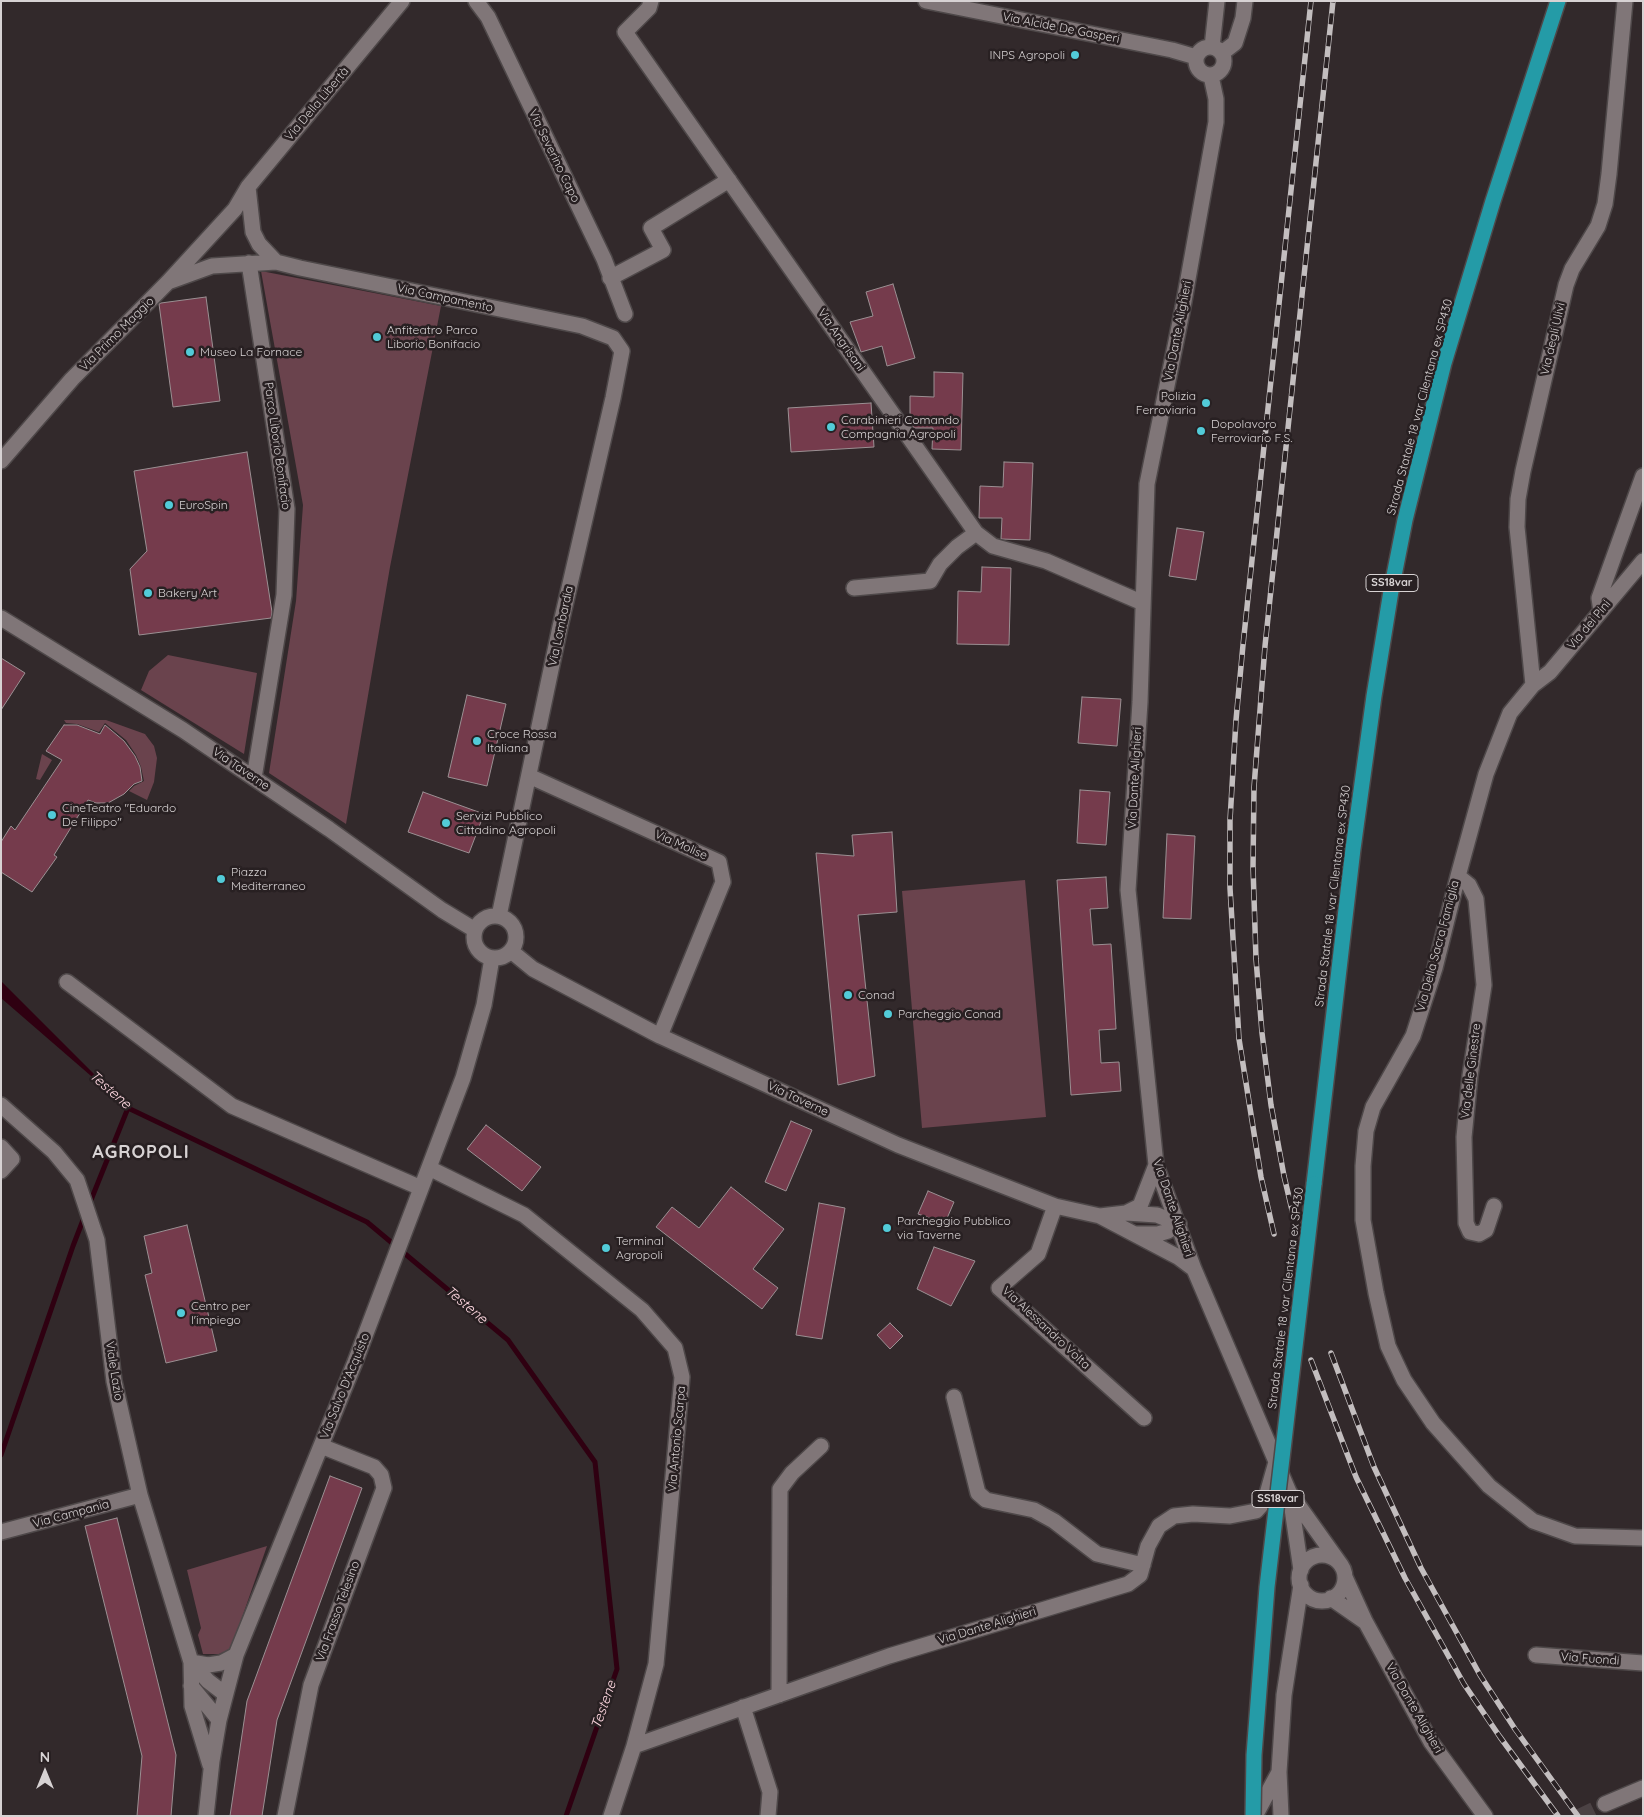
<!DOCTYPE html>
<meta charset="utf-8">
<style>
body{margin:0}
#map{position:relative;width:1644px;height:1817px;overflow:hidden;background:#32292b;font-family:Quicksand,sans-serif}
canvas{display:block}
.frame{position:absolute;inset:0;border:2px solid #d7d2d3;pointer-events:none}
.north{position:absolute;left:20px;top:1747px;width:50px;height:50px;-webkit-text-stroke:4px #282022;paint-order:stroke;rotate:0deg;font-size:14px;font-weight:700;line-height:20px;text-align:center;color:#d7d2d3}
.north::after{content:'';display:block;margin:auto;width:18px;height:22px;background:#d7d2d3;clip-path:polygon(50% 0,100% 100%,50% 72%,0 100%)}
</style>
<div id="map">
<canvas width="1644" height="1817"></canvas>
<div class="frame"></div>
<div class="north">N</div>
</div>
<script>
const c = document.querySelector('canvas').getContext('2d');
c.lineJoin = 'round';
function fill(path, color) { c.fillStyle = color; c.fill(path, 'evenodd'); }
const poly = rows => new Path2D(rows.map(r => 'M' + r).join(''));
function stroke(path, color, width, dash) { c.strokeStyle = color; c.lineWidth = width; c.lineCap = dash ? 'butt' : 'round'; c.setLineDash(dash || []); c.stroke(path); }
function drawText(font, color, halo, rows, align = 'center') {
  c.font = font + ' Quicksand,sans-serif'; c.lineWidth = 5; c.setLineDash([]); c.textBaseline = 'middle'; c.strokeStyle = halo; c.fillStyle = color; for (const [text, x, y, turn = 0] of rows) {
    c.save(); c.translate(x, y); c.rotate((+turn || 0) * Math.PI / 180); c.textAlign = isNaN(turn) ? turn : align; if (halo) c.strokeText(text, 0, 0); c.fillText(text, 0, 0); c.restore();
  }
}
fill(poly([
 [261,271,441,306,390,567,346,824,269,773,296,601,303,505],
 [168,655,257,673,244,754,141,690,149,671],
 [64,720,106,720,145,734,154,746,157,758,154,782,147,800,129,791,134,786,144,781,141,767,136,755,126,740,105,723,99,732,77,724,66,723],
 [42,754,52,760,40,780,36,779],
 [1025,880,1046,1117,922,1128,902,891],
 [267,1546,231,1649,219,1654,203,1654,198,1635,201,1628,187,1570]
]), '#6a434d');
fill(poly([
 [1,981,128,1108,1,998]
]), '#2f0011');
stroke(poly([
 [124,1104,128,1108,367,1222,508,1340,595,1462,617,1669,566,1816],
 [89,1205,128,1108],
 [1,1455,73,1246,85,1215]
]), '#2f0011', 5);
const building = poly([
 [893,284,915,358,887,366,882,346,861,352,850,322,873,316,866,292,893,284],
 [206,297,220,401,173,407,159,304,161,303,206,297],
 [934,372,963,373,961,450,932,449,933,428,914,428,910,422,910,396,934,397,934,372],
 [871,403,874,447,791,452,788,408,871,403],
 [247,452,272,612,271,618,139,635,130,569,147,551,134,471,247,452],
 [1004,462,1033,463,1030,540,1001,539,1002,518,979,518,980,486,1003,487,1004,462],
 [1177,528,1204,532,1196,580,1169,576,1177,528],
 [982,567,1011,568,1009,645,957,644,958,591,981,592,982,567],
 [1,658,25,673,1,710,1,658],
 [467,695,506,704,487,786,448,777,467,695],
 [1082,697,1121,699,1117,746,1078,743,1082,697],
 [64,725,77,725,100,734,105,725,124,741,135,756,140,767,142,781,134,784,124,794,108,803,96,803,88,800,54,855,57,857,32,892,1,872,1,842,11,826,15,830,62,760,46,751,64,725],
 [1080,790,1110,792,1106,845,1077,843,1080,790],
 [423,792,484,814,469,853,408,832,423,792],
 [892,832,897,912,858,915,875,1076,838,1085,816,853,854,856,852,835,892,832],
 [1167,834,1195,836,1191,919,1163,918,1167,834],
 [1106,877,1108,908,1090,909,1093,945,1111,944,1113,975,1116,1029,1099,1030,1101,1063,1119,1062,1121,1091,1071,1095,1057,880,1106,877],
 [791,1121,812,1130,786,1191,765,1182,791,1121],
 [486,1125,541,1167,522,1191,467,1149,486,1125],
 [731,1187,784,1229,753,1269,778,1288,762,1309,656,1227,672,1207,699,1228,731,1187],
 [928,1191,954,1202,945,1223,918,1214,928,1191],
 [819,1203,845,1208,822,1339,796,1335,819,1203],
 [187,1225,217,1351,166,1363,145,1275,152,1273,144,1236,187,1225],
 [934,1247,975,1261,951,1306,917,1289,934,1247],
 [890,1323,903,1336,890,1349,877,1335,890,1323],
 [330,1476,362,1488,277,1720,262,1816,230,1816,247,1701,330,1476],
 [117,1518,176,1755,171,1816,137,1816,142,1756,85,1526,117,1518]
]);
fill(building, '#753b4c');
stroke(building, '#9b9093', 1);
stroke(poly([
 [1580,1816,1605,1804]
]), '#4b4244', 15, [15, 8]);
const minor = poly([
 [476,1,488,17,604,259,625,314],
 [651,1,649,8,625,32,976,533,993,546,1046,561,1143,603],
 [926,1,1172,50,1196,57],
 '1196 61a14 14 0 1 1 28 0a14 14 0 1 1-28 0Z',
 [1212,47,1217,1],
 [1222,53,1235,43,1243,18,1245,1],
 [1211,76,1216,99,1216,122,1183,307,1147,484,1140,702,1128,890,1156,1165,1194,1269,1289,1492,1341,1565],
 [248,187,253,232,259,244,276,262],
 [249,263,287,509,284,595,254,778],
 [610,278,663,250,651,228,729,180],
 [168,282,212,266,276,262,300,268,582,326,613,338,622,351,613,398,560,627,499,916],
 [1,461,72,379,168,282,235,209,248,187,402,1],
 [1643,561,1550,672,1533,685,1510,713,1486,774,1458,876,1435,968,1413,1036,1373,1107,1366,1131,1363,1166,1363,1220,1376,1293,1388,1346,1404,1380,1433,1423,1489,1486,1533,1521,1575,1536,1643,1538],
 [854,588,930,581,940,564,957,547,976,533],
 [1601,611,1599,598,1643,476],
 [1,618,183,730,329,829,442,910,475,930],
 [1533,685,1517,527,1518,499,1523,471,1566,285,1572,269,1598,226,1605,204,1609,174,1625,1],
 [529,776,719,862,723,882,660,1036],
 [1458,876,1469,885,1476,899,1484,985,1470,1076,1464,1137,1466,1223,1470,1232,1479,1234,1486,1230,1494,1206],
 '474 937a21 21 0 1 1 42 0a21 21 0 1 1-42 0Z',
 [511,951,533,969,660,1036,898,1145,1055,1206,1100,1216,1178,1257,1194,1269],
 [67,982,232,1106,421,1188],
 [1,1105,54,1152,77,1180,97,1240,114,1381,140,1495,191,1662,192,1706,210,1765],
 [1,1147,12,1159,1,1171],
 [429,1168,524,1215,642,1310,675,1348,682,1377,656,1664,634,1746,611,1816],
 [1055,1206,1038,1254,999,1288,1144,1418],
 [1126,1213,1140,1206,1156,1165],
 [1100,1216,1126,1213,1157,1215,1179,1224],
 [1137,1234,1158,1234,1168,1231,1179,1224],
 [954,1397,978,1493,986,1500,1034,1510,1054,1521,1097,1554,1143,1565],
 [1290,1495,1301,1570],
 [1,1532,140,1495],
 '1299 1578a23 23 0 1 1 46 0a23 23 0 1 1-46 0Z',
 [1345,1577,1365,1621,1431,1742,1485,1816],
 [1331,1598,1364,1621],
 [1536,1655,1643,1663],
 [191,1662,208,1665,221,1663,236,1655],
 [191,1662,208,1681,225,1694],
 [191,1686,219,1720],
 [779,1695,780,1489,792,1473,821,1446],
 [743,1707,770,1792,768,1816],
 [634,1746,889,1656,1128,1584,1140,1575,1148,1546,1159,1526,1174,1516,1193,1514,1230,1516,1256,1511,1265,1501,1276,1462],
 [1605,1804,1643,1788],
 [206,1816,212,1761,219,1720,236,1655,355,1362,463,1078,484,1005,492,958],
 [285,1816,311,1685,384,1488,381,1475,374,1467,321,1446],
 [1255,1816,1279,1772],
 [1281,1816,1279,1772,1284,1695,1301,1585]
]);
const highway = poly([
 [1314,1184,1353,849,1374,696,1391,591,1405,520,1444,363,1493,201,1558,1]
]);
stroke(minor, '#4e4849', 18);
stroke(highway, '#4e4849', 18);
stroke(minor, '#807678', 15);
stroke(highway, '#249ba7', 15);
const rail = poly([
 [1296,1227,1284,1176,1271,1105,1262,1033,1256,959,1253,867,1254,787,1265,646,1333,1],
 [1274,1234,1261,1177,1239,1039,1230,888,1230,820,1236,720,1243,645,1311,1],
 [1331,1353,1374,1467,1421,1568,1480,1675,1515,1729,1578,1816],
 [1311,1360,1356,1477,1405,1578,1464,1684,1500,1737,1558,1816]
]);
stroke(rail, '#c3bebf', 5.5);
stroke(rail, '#282022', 4, [11]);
const highwayBridge = poly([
 [1253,1816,1254,1755,1267,1587,1314,1184]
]);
stroke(highwayBridge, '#4e4849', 18, []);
stroke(highwayBridge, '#249ba7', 15);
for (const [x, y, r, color] of [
 [1075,55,5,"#52cbd8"],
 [377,337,5,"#52cbd8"],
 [190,352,5,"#52cbd8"],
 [1206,403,5,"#52cbd8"],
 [831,427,5,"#52cbd8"],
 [1201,431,5,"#52cbd8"],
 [169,505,5,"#52cbd8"],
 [148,593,5,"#52cbd8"],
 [477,741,5,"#52cbd8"],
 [52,815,5,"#52cbd8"],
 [446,823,5,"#52cbd8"],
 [221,879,5,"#52cbd8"],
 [848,995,5,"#52cbd8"],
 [888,1014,5,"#52cbd8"],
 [887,1228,5,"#52cbd8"],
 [606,1248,5,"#52cbd8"],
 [181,1313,5,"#52cbd8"]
]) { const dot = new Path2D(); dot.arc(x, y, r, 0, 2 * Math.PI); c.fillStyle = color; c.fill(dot); stroke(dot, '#282022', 2); }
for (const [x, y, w] of [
 [1392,583,52],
 [1278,1499,52]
]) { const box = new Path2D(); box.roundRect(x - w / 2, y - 8.5, w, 17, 4); c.fillStyle = '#282022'; c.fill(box); stroke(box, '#d7d2d3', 1); }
drawText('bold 11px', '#d7d2d3', null, [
 ["SS18var",1392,583],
 ["SS18var",1278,1499]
]);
drawText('12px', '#d7d2d3', '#282022', [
 ["Via Alcide De Gasperi",1061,28,11],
 ["Via Della Libertà",317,104,-50],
 ["Via Severino Capo",554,156,64],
 ["Via Campamento",445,298,12],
 ["Via Dante Alighieri",1178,331,-79],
 ["Via Primo Maggio",117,334,-45],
 ["Via degli Ulivi",1553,339,-77],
 ["Via Angrisani",841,340,55],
 ["Strada Statale 18 var Cilentana ex SP430",1420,407,-75],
 ["Parco Liborio Bonifacio",277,446,82],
 ["Via dei Pini",1589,625,-50],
 ["Via Lombardia",561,626,-78],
 ["Via Taverne",241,769,34],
 ["Via Dante Alighieri",1135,778,-87],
 ["Via Molise",681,845,24],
 ["Strada Statale 18 var Cilentana ex SP430",1333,896,-83],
 ["Via Della Sacra Famiglia",1438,946,-75],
 ["Via delle Ginestre",1471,1071,-83],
 ["Via Taverne",798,1099,25],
 ["Via Dante Alighieri",1173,1208,71],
 ["Strada Statale 18 var Cilentana ex SP430",1286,1298,-83],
 ["Via Alessandro Volta",1046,1328,43],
 ["Viale Lazio",114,1371,81],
 ["Via Salvo D'Acquisto",345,1386,-68],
 ["Via Antonio Scarpa",677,1439,-85],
 ["Via Campania",71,1514,-15],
 ["Via Frasso Telesino",338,1611,-70],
 ["Via Dante Alighieri",987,1626,-17],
 ["Via Fuondi",1590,1659,4],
 ["Via Dante Alighieri",1414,1708,60]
]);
drawText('12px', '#d7d2d3', '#282022', [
 ["INPS Agropoli",1065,55,"right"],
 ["Anfiteatro Parco",387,330],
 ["Liborio Bonifacio",387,344],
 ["Museo La Fornace",200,352],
 ["Polizia",1196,396,"right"],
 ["Ferroviaria",1196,410,"right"],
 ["Carabinieri Comando",841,420],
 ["Compagnia Agropoli",841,434],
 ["Dopolavoro",1211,424],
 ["Ferroviario F.S.",1211,438],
 ["EuroSpin",179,505],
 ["Bakery Art",158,593],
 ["Croce Rossa",487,734],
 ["Italiana",487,748],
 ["CineTeatro \"Eduardo",62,808],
 ["De Filippo\"",62,822],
 ["Servizi Pubblico",456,816],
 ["Cittadino Agropoli",456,830],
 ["Piazza",231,872],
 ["Mediterraneo",231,886],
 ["Conad",858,995],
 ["Parcheggio Conad",898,1014],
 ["Parcheggio Pubblico",897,1221],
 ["via Taverne",897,1235],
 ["Terminal",616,1241],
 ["Agropoli",616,1255],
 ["Centro per",191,1306],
 ["l'impiego",191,1320]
], 'left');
drawText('italic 14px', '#fed7e0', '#282022', [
 ["Testene",110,1090,41],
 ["Testene",466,1305,40],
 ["Testene",604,1705,-71]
]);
c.letterSpacing = '1px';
drawText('bold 18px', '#d7d2d3', '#282022', [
 ["AGROPOLI",141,1153]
]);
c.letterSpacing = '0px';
</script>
